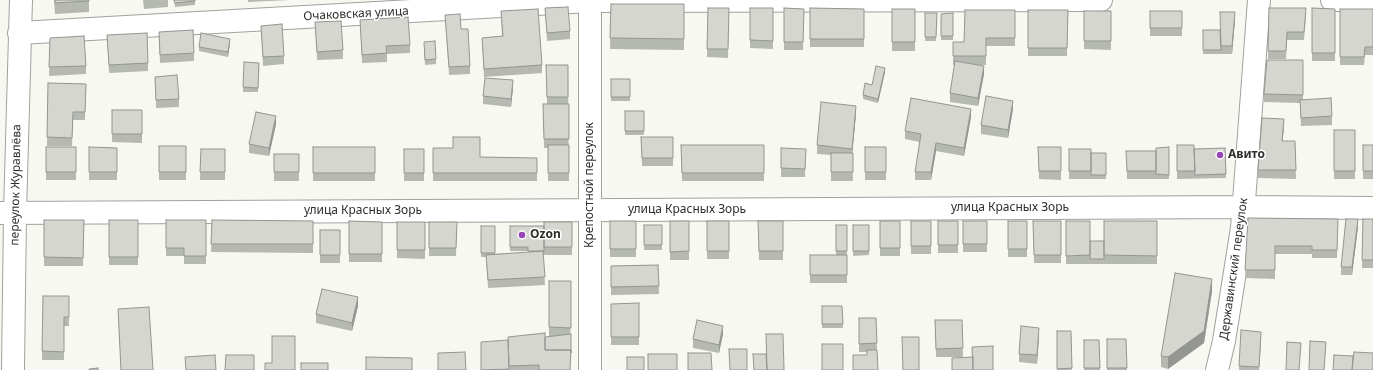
<!DOCTYPE html>
<meta charset="utf-8">
<style>
body{margin:0}
canvas{display:block;background:#f7f8f1}
</style>
<canvas width="1373" height="370"></canvas>
<script>
const c = document.querySelector('canvas').getContext('2d');
c.lineJoin = 'round';
const poly = rows => new Path2D(rows.map(r => 'M' + r).join(''));
function stroke(path, color, width, dash) { c.strokeStyle = color; c.lineWidth = width; c.lineCap = dash ? 'butt' : 'round'; c.setLineDash(dash || []); c.stroke(path); }
function fill(path, color) { c.fillStyle = color; c.fill(path, 'evenodd'); }
function drawText(font, color, halo, rows, align = 'center') {
  c.font = font + ' "Noto Sans",sans-serif'; c.lineWidth = 3; c.setLineDash([]); c.textBaseline = 'middle'; c.strokeStyle = halo; c.fillStyle = color; for (const [text, x, y, turn = 0] of rows) {
    c.save(); c.translate(x, y); c.rotate((+turn || 0) * Math.PI / 180); c.textAlign = isNaN(turn) ? turn : align; if (halo) c.strokeText(text, 0, 0); c.fillText(text, 0, 0); c.restore();
  }
}
const minor = poly([
 [1332,0,1373,0],
 [19,33,590,1,1101,0],
 [0,213,1244,207,1373,208],
 [13,370,15,213,21,0],
 [590,370,590,0],
 [1217,370,1224,341,1242,228,1259,0]
]);
stroke(minor, '#a1a29c', 24);
stroke(minor, '#fff', 22);
fill(poly([
 [54,0,89,0,89,12,55,14],
 [143,0,168,0,168,7,144,9],
 [174,0,195,0,195,5,175,7],
 [248,0,290,0,248,2],
 [611,4,684,4,684,50,610,49],
 [545,8,570,31,570,39,547,41],
 [708,8,729,8,728,58,707,57],
 [750,8,773,8,773,49,750,48],
 [784,8,804,9,803,50,784,50],
 [810,8,864,9,864,47,810,47],
 [1269,8,1306,16,1304,40,1287,40,1286,59,1268,59],
 [1312,8,1335,9,1335,61,1312,61],
 [892,9,915,9,915,51,892,51],
 [1340,9,1373,9,1373,55,1365,55,1364,65,1340,65],
 [1015,10,1015,46,986,46,986,65,978,65,984,74,978,106,950,102,950,93,955,65,953,65,953,42,964,42],
 [1028,10,1068,10,1067,56,1028,56],
 [501,11,542,65,542,73,484,77,482,38,502,36],
 [1084,11,1111,11,1111,50,1084,49],
 [1150,11,1182,11,1182,36,1150,36],
 [925,13,937,13,936,41,925,41],
 [953,13,953,40,941,40,941,14],
 [445,15,461,29,470,66,470,74,449,75],
 [360,20,410,45,410,53,387,54,387,62,362,63],
 [1235,20,1232,54,1203,54,1203,30,1221,45],
 [315,22,343,50,343,59,317,60],
 [261,26,284,56,284,64,263,66],
 [159,32,194,53,194,61,160,63],
 [107,35,148,63,148,71,109,73],
 [50,38,86,66,86,74,49,76],
 [230,43,228,57,199,51,199,47],
 [424,46,436,59,436,64,425,65],
 [1303,60,1303,99,1332,116,1332,125,1301,126,1300,103,1264,102,1264,94],
 [259,63,258,92,243,92,243,87],
 [546,65,568,65,569,181,548,181,548,148,544,148,543,104,547,104],
 [885,72,878,103,863,99,863,95,872,85],
 [155,77,179,99,179,107,156,108],
 [611,79,630,79,630,101,611,101],
 [48,83,86,84,85,120,73,120,72,146,47,146],
 [513,88,511,107,483,104,483,96],
 [1013,109,1008,138,981,134,981,125],
 [112,110,142,110,142,143,112,142],
 [625,111,644,111,644,135,625,135],
 [856,114,852,153,853,181,831,181,831,155,817,154,817,145],
 [971,117,964,156,936,151,931,180,915,180,915,172,920,142,905,139,905,131],
 [276,124,269,156,249,153,249,144],
 [1284,127,1282,141,1295,141,1296,179,1258,178,1258,170],
 [1334,130,1355,130,1355,179,1334,179],
 [641,137,673,137,673,166,642,166],
 [681,145,764,145,764,181,682,181],
 [1177,145,1194,149,1225,148,1226,178,1177,179],
 [1363,145,1373,145,1373,179,1363,179],
 [159,146,186,146,186,180,159,180],
 [46,147,76,147,76,180,46,180],
 [89,147,117,148,117,180,89,180],
 [313,147,375,147,375,181,313,181],
 [865,147,886,147,886,180,865,180],
 [1038,147,1061,147,1061,180,1039,179],
 [1169,147,1169,179,1127,179,1126,151,1156,151],
 [433,148,480,157,537,158,537,181,433,181],
 [201,149,225,149,225,180,200,180],
 [404,149,424,149,424,181,404,181],
 [806,149,805,177,781,177,781,168],
 [1069,149,1091,153,1106,153,1106,179,1069,179],
 [274,154,299,154,299,181,274,181],
 [1248,218,1338,219,1337,258,1312,258,1312,254,1275,254,1275,279,1245,278],
 [1363,219,1373,219,1373,268,1362,268],
 [44,220,84,220,83,266,44,266],
 [109,220,138,220,138,265,109,265],
 [166,220,206,220,206,264,184,264,184,256,166,256],
 [212,220,313,221,313,253,211,252],
 [349,221,382,222,382,262,349,262],
 [610,221,636,221,636,257,610,257],
 [670,221,689,221,689,260,670,260],
 [707,221,729,221,729,259,707,259],
 [758,221,783,221,783,260,759,260],
 [880,221,900,221,900,256,880,256],
 [911,221,931,221,931,254,911,254],
 [938,221,958,221,958,253,938,253],
 [963,221,987,221,987,252,963,252],
 [1008,221,1027,221,1027,257,1008,257],
 [1033,221,1061,221,1061,263,1034,263],
 [1066,221,1090,250,1104,241,1157,221,1157,264,1066,264],
 [397,222,425,222,425,259,397,258],
 [429,222,457,222,456,256,429,256],
 [572,222,572,255,543,255,545,285,488,288,486,257,481,257,481,226,495,226,495,254,528,252,528,251,510,251,510,226,544,226],
 [644,225,662,225,662,250,644,250],
 [836,225,847,225,847,283,810,283,810,255,836,255],
 [853,225,869,225,869,255,853,256],
 [1358,227,1352,275,1341,275,1341,267],
 [320,230,340,230,340,263,320,263],
 [658,265,659,294,611,295,611,266],
 [549,281,571,281,570,370,481,370,545,337,554,336,549,336],
 [1212,291,1204,343,1168,369,1161,367,1161,356],
 [43,296,69,296,69,326,64,326,64,360,42,360],
 [639,303,639,345,611,345,611,304],
 [358,306,352,331,316,323,316,314],
 [822,306,842,306,843,328,822,328],
 [118,309,153,370,121,370],
 [859,318,876,318,877,350,867,352,859,352],
 [935,320,962,320,963,357,936,357],
 [1057,331,1071,331,1072,370,1057,370],
 [723,334,719,353,693,348,693,339],
 [1039,336,1037,364,1019,362,1019,354],
 [1107,339,1126,339,1127,370,1107,370],
 [1084,340,1099,340,1100,370,1084,370],
 [1261,340,1259,370,1239,370,1239,366]
]), '#b6b8b2');
fill(poly([
 [1235,12,1235,20,1232,54,1232,46],
 [230,39,230,43,228,57,228,52],
 [984,66,984,74,978,106,978,98],
 [885,68,885,72,878,103,878,99],
 [513,80,513,88,511,107,511,99],
 [1013,101,1013,109,1008,138,1008,130],
 [856,106,856,114,852,157,852,149],
 [971,109,971,117,964,156,964,148],
 [276,116,276,124,269,156,269,148],
 [1284,119,1284,127,1282,149,1282,141],
 [936,143,936,151,931,180,931,172],
 [1358,219,1358,227,1352,275,1352,267],
 [1212,279,1212,291,1204,343,1168,369,1168,357],
 [358,297,358,306,352,331,352,323],
 [723,326,723,334,719,353,719,345],
 [1039,328,1039,336,1037,364,1037,355],
 [1261,332,1261,340,1259,370]
]), '#949691');
const building = poly([
 [55,0,89,0,89,1,55,3,55,0],
 [174,0,195,0,195,1,175,3,174,0],
 [611,4,684,4,684,39,610,38,611,4],
 [568,7,570,31,547,33,545,8,568,7],
 [708,8,729,8,728,49,707,49,708,8],
 [750,8,773,8,773,41,750,40,750,8],
 [784,8,804,9,803,42,784,42,784,8],
 [810,8,864,9,864,39,810,39,810,8],
 [1269,8,1306,8,1304,32,1287,32,1286,51,1268,51,1269,8],
 [1312,8,1335,9,1335,53,1312,53,1312,8],
 [538,9,542,65,484,69,482,38,503,36,501,11,538,9],
 [892,9,915,9,915,42,892,42,892,9],
 [1340,9,1373,9,1373,47,1365,47,1364,57,1340,57,1340,9],
 [965,10,1015,10,1015,38,986,38,986,56,953,56,953,42,964,42,965,10],
 [1028,10,1068,10,1067,48,1028,48,1028,10],
 [1084,11,1111,11,1111,41,1084,41,1084,11],
 [1150,11,1182,11,1182,28,1150,28,1150,11],
 [1220,12,1235,12,1232,46,1221,46,1220,12],
 [925,13,937,13,936,37,925,37,925,13],
 [953,13,953,36,941,36,941,14,953,13],
 [460,14,461,29,468,29,470,66,449,67,445,15,460,14],
 [408,17,410,45,386,46,387,53,362,55,360,20,408,17],
 [341,21,343,50,317,52,315,22,341,21],
 [282,24,284,56,263,57,261,26,282,24],
 [193,30,194,53,160,55,159,32,193,30],
 [1203,30,1220,30,1221,50,1203,50,1203,30],
 [147,33,148,63,109,65,107,35,147,33],
 [201,33,230,39,228,52,199,47,201,33],
 [84,36,86,66,49,67,50,38,84,36],
 [435,41,436,59,425,60,424,42,435,41],
 [1267,60,1303,60,1303,95,1264,94,1267,60],
 [955,61,984,66,978,98,950,93,955,61],
 [244,62,259,63,258,88,243,87,244,62],
 [546,65,568,65,568,97,547,97,546,65],
 [876,66,885,68,878,99,863,95,865,83,872,85,876,66],
 [177,75,179,99,156,100,155,77,177,75],
 [485,78,513,80,511,99,483,96,485,78],
 [611,79,630,79,630,97,611,97,611,79],
 [48,83,86,84,85,112,73,112,72,138,47,137,48,83],
 [986,96,1013,101,1008,130,981,125,986,96],
 [911,98,971,109,964,148,936,143,931,172,915,172,921,134,905,131,911,98],
 [1331,98,1332,116,1301,118,1300,100,1331,98],
 [821,102,856,106,852,149,817,145,821,102],
 [543,104,569,104,569,139,544,139,543,104],
 [112,110,142,110,142,134,112,134,112,110],
 [625,111,644,111,644,131,625,131,625,111],
 [256,112,276,116,269,148,249,144,256,112],
 [1262,118,1284,119,1282,141,1295,141,1296,170,1258,170,1262,118],
 [1334,130,1355,130,1355,171,1334,171,1334,130],
 [453,137,480,137,480,157,537,158,537,173,433,173,433,148,453,148,453,137],
 [641,137,673,137,673,158,642,158,641,137],
 [548,145,569,145,569,173,548,173,548,145],
 [681,145,764,145,764,173,682,173,681,145],
 [1177,145,1194,145,1195,171,1177,171,1177,145],
 [1363,145,1373,145,1373,171,1363,171,1363,145],
 [159,146,186,146,186,172,159,172,159,146],
 [46,147,76,147,76,172,46,172,46,147],
 [89,147,117,148,117,172,89,172,89,147],
 [313,147,375,147,375,173,313,173,313,147],
 [865,147,886,147,886,172,865,172,865,147],
 [1038,147,1061,147,1061,171,1039,171,1038,147],
 [1169,147,1169,175,1156,174,1156,148,1169,147],
 [781,148,806,149,805,169,781,168,781,148],
 [1225,148,1226,174,1195,175,1194,149,1225,148],
 [201,149,225,149,225,172,200,172,201,149],
 [404,149,424,149,424,173,404,173,404,149],
 [1069,149,1091,149,1091,171,1069,171,1069,149],
 [1126,151,1156,151,1156,171,1127,171,1126,151],
 [831,153,853,153,853,172,831,172,831,153],
 [1091,153,1106,153,1106,175,1091,175,1091,153],
 [274,154,299,154,299,172,274,172,274,154],
 [1248,218,1338,219,1337,250,1312,250,1312,246,1275,246,1275,270,1245,270,1248,218],
 [1346,219,1358,219,1352,267,1341,267,1346,219],
 [1363,219,1373,219,1373,260,1362,260,1363,219],
 [44,220,84,220,83,258,44,257,44,220],
 [109,220,138,220,138,257,109,257,109,220],
 [166,220,206,220,206,256,184,256,184,248,166,248,166,220],
 [212,220,313,221,313,244,211,244,212,220],
 [349,221,382,222,382,254,349,254,349,221],
 [610,221,636,221,636,249,610,249,610,221],
 [670,221,689,221,689,251,670,252,670,221],
 [707,221,729,221,729,251,707,251,707,221],
 [758,221,783,221,783,251,759,251,758,221],
 [880,221,900,221,900,248,880,248,880,221],
 [911,221,931,221,931,246,911,246,911,221],
 [938,221,958,221,958,245,938,245,938,221],
 [963,221,987,221,987,244,963,244,963,221],
 [1008,221,1027,221,1027,249,1008,249,1008,221],
 [1033,221,1061,221,1061,255,1034,255,1033,221],
 [1066,221,1090,221,1090,255,1066,256,1066,221],
 [1104,221,1157,221,1157,256,1104,255,1104,221],
 [397,222,425,222,425,250,397,250,397,222],
 [429,222,457,222,456,248,429,248,429,222],
 [544,222,572,222,572,247,544,247,544,222],
 [644,225,662,225,662,245,644,245,644,225],
 [836,225,847,225,847,251,836,251,836,225],
 [853,225,869,225,869,251,853,251,853,225],
 [481,226,495,226,495,253,481,253,481,226],
 [510,226,544,226,544,251,528,251,528,247,510,247,510,226],
 [320,230,340,230,340,255,320,255,320,230],
 [1090,241,1104,241,1104,259,1090,259,1090,241],
 [543,251,545,277,488,280,486,255,543,251],
 [810,255,847,255,847,275,810,275,810,255],
 [658,265,659,286,611,287,611,266,658,265],
 [1175,273,1212,279,1204,331,1168,357,1161,356,1175,273],
 [549,281,571,281,571,328,549,327,549,281],
 [322,289,358,297,352,323,316,314,322,289],
 [43,296,69,296,69,317,64,317,64,352,42,351,43,296],
 [639,303,639,337,611,337,611,304,639,303],
 [822,306,842,306,843,324,822,324,822,306],
 [149,307,153,370,121,370,118,309,149,307],
 [859,318,876,318,877,343,859,344,859,318],
 [697,320,723,326,719,345,693,339,697,320],
 [935,320,962,320,963,348,936,349,935,320],
 [1021,326,1039,328,1037,355,1019,354,1021,326],
 [1241,330,1261,332,1259,367,1239,366,1241,330],
 [1057,331,1071,331,1072,368,1057,369,1057,331],
 [545,333,545,350,571,350,570,370,539,370,539,365,509,366,508,337,545,333],
 [571,334,571,353,571,350,545,350,545,337,571,334],
 [766,334,783,334,784,370,767,370,766,334],
 [272,336,295,336,295,370,265,370,265,363,272,363,272,336],
 [902,337,919,337,919,370,903,370,902,337],
 [1107,339,1126,339,1127,368,1107,368,1107,339],
 [508,340,509,369,481,370,481,342,508,340],
 [1084,340,1099,340,1100,368,1084,368,1084,340],
 [1310,341,1326,342,1324,370,1309,370,1310,341],
 [1287,342,1301,343,1299,370,1286,370,1287,342],
 [822,344,843,344,843,370,822,370,822,344],
 [993,346,993,370,973,370,972,347,993,346],
 [729,349,747,349,747,370,730,370,729,349],
 [867,350,877,350,878,370,853,370,853,355,867,355,867,350],
 [465,352,466,370,438,370,438,353,465,352],
 [1354,352,1373,353,1373,370,1352,370,1354,352],
 [688,353,711,353,712,370,688,370,688,353],
 [648,354,677,354,677,370,648,370,648,354],
 [753,354,766,354,767,370,754,370,753,354],
 [215,355,216,370,186,370,185,357,215,355],
 [226,355,254,355,254,370,225,370,226,355],
 [1334,355,1353,356,1352,370,1333,370,1334,355],
 [366,357,412,358,412,370,366,370,366,357],
 [627,357,644,357,644,370,627,370,627,357],
 [973,357,973,370,952,370,952,358,973,357],
 [301,363,328,363,328,370,301,370,301,363],
 [98,368,98,370,89,370,89,369,98,368]
]);
fill(building, '#d4d6cf');
stroke(building, '#949691', 1);
for (const [x, y, r, color] of [
 [1220,155,4,"#9646b6"],
 [522,235,4,"#9646b6"]
]) { const dot = new Path2D(); dot.arc(x, y, r, 0, 2 * Math.PI); c.fillStyle = color; c.fill(dot); stroke(dot, '#fff', 1.5); }
drawText('12px', '#2e2e2b', '#fff', [
 ["Очаковская улица",356,14,-3],
 ["переулок Журавлёва",16,185,-89],
 ["Крепостной переулок",590,185,-90],
 ["улица Красных Зорь",1010,208],
 ["улица Красных Зорь",687,210],
 ["улица Красных Зорь",363,211],
 ["Державинский переулок",1234,269,-82]
]);
drawText('bold 12px', '#2e2e2b', '#fff', [
 ["Авито",1228,155],
 ["Ozon",530,235]
], 'left');
</script>
